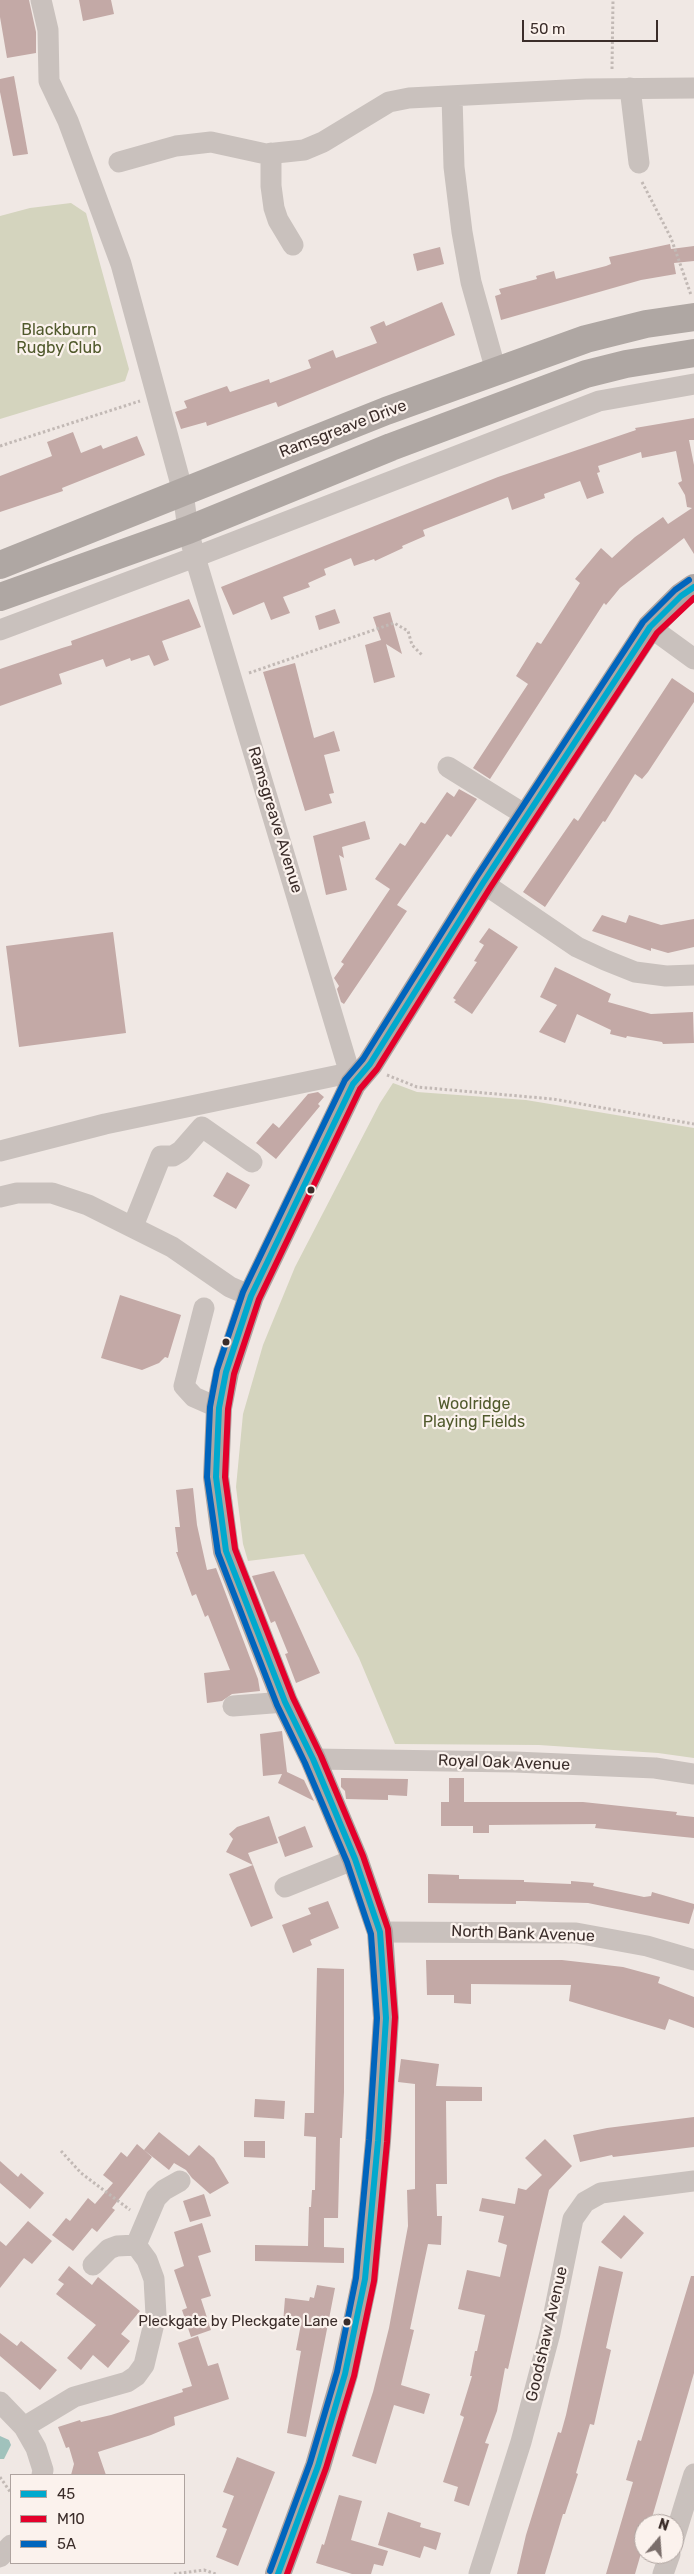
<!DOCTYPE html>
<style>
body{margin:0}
#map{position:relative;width:694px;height:2574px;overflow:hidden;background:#f0e8e4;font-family:Rubik,sans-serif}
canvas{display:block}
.legend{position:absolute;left:10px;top:2474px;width:175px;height:90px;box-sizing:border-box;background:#fbf2ed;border:1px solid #aea39f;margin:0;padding:6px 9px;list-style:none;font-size:15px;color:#3b2d2a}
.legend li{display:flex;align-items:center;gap:10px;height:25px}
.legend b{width:25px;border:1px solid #aea39f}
.north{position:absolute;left:634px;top:2514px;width:50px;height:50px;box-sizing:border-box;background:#fbf2ed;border:1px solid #aea39f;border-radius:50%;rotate:18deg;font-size:14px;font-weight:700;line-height:20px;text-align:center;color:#3b2d2a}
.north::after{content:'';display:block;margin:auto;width:18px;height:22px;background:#7a6e6b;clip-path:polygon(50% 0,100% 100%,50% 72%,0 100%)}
.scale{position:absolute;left:522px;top:20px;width:136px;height:22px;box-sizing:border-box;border:2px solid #3b2d2a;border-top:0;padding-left:6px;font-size:15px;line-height:18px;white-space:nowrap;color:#3b2d2a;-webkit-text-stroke:4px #fbf2ed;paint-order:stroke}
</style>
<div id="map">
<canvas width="694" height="2574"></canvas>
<ul class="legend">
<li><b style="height:6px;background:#00a9ce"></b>45</li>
<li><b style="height:6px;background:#e4002b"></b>M10</li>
<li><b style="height:6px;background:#0065bd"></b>5A</li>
</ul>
<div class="north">N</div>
<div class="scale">50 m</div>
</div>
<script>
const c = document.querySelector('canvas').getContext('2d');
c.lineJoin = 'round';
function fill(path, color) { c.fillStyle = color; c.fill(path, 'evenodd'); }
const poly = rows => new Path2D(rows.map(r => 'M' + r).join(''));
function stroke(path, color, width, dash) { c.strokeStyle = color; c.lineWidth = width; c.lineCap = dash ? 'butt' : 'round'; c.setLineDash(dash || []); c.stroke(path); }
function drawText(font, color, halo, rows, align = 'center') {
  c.font = font + ' Rubik,sans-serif'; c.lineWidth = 4.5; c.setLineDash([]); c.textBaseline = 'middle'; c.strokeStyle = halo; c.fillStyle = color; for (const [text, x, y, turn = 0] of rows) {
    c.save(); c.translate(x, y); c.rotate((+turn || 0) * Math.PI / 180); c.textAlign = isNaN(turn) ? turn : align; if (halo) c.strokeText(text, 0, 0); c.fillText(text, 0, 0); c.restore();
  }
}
fill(poly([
 [71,203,86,213,129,369,125,381,0,419,0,216,30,208],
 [393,1083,417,1092,526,1100,694,1128,694,1758,658,1753,539,1745,395,1744,359,1658,304,1554,248,1561,243,1544,236,1487,243,1414,263,1345,295,1267,380,1103]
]), '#d4d4be');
fill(poly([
 [0,2436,9,2440,11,2445,4,2459,0,2459]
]), '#a0c2bc');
fill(poly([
 [0,0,29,0,36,32,36,53,7,58,0,17],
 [79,0,111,0,114,14,83,21],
 [14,76,28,154,13,156,0,92,0,79],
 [670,244,671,249,694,246,694,261,674,263,676,274,641,280,501,320,495,296,501,294,499,289,537,279,536,276,554,271,556,279,606,266,611,264,609,257],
 [440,247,444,264,417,271,413,254],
 [442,302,455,335,278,407,276,402,207,426,206,422,181,429,175,412,187,408,184,401,227,386,230,392,269,379,270,383,311,368,308,360,333,350,336,358,377,343,370,327,384,321,386,326],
 [694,418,694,440,689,440,694,465,694,554,684,538,620,588,606,605,604,603,490,779,473,768,528,684,516,676,537,642,541,644,580,583,575,579,601,548,612,558,635,537,663,517,668,524,692,508,687,507,685,495,678,483,682,481,676,451,642,458,641,452,598,466,600,472,597,473,604,493,595,496,587,499,580,481,544,494,545,498,512,510,508,497,423,530,425,536,402,546,403,548,375,561,374,559,354,566,351,558,324,569,326,575,308,583,310,587,283,597,290,613,271,620,264,602,233,615,221,587,498,477,636,430,635,428],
 [73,432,81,453,101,445,103,449,137,436,145,455,62,488,63,491,0,512,0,476,52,456,47,442],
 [189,599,201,627,162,641,169,660,154,666,149,655,131,661,130,658,106,667,103,659,59,674,62,684,0,706,0,669,62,648,72,645,71,641],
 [335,609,340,623,319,630,315,616],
 [390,612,402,654,386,644,395,677,374,683,365,645,381,640,373,617],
 [295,663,314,738,334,731,340,751,324,755,334,793,329,794,332,803,305,811,263,672],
 [672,678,694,693,694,702,648,772,642,779,635,774,605,822,603,821,545,907,523,892,574,818,578,821],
 [459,789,477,799,451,837,447,834,397,905,407,911,344,1004,341,1002,337,989,339,986,334,978,344,964,341,962,390,889,375,879,400,843,405,846,421,822,425,824,447,792,454,797],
 [365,821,370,839,342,847,344,858,339,855,347,890,326,895,313,836],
 [602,915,626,923,629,915,661,925,694,919,694,947,668,953,651,948,651,951,592,931],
 [489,928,518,947,472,1014,454,1002,456,1000,453,998,477,962,474,961,484,945,479,942],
 [113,932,126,1033,19,1047,6,946],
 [555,967,611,994,608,1002,651,1014,693,1012,694,1043,663,1044,662,1042,627,1036,626,1038,610,1034,611,1030,577,1014,565,1043,539,1032,557,1005,540,997],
 [318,1092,324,1097,318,1104,320,1106,276,1159,256,1143,273,1123,279,1128,308,1094],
 [227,1172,250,1185,236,1209,213,1196],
 [120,1295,181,1315,168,1358,165,1357,159,1363,142,1370,101,1358],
 [193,1488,197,1525,207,1570,216,1568,258,1679,260,1691,232,1694,222,1701,207,1703,204,1673,230,1670,208,1615,205,1617,196,1594,192,1596,176,1552,178,1552,175,1527,180,1527,176,1490],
 [274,1571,320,1673,296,1683,285,1654,288,1653,275,1621,271,1623,252,1576],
 [282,1731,287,1772,304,1780,314,1801,278,1783,282,1774,263,1776,260,1734],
 [341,1778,408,1779,407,1796,388,1795,388,1800,346,1799,345,1791,341,1787],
 [449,1778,464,1778,464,1802,583,1802,677,1812,676,1815,694,1817,694,1838,595,1828,596,1824,489,1825,489,1833,473,1833,473,1826,441,1826,441,1802,449,1802],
 [269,1816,278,1843,248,1853,253,1865,226,1852,233,1839,229,1834,237,1827],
 [305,1826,313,1847,285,1857,278,1837],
 [253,1865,273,1918,251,1927,229,1874],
 [428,1874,459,1875,459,1879,524,1880,524,1882,571,1884,571,1881,594,1883,593,1886,644,1897,651,1896,652,1892,694,1904,694,1908,689,1924,588,1903,524,1901,516,1901,516,1904,428,1903],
 [328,1901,339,1928,310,1940,312,1945,293,1953,282,1925,311,1914,308,1908],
 [426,1960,562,1960,623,1967,660,1977,658,1983,694,1997,694,2028,669,2019,665,2030,569,2001,571,1985,471,1984,471,2004,454,2003,454,1995,427,1995],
 [317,1968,344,1969,344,2092,342,2138,340,2138,338,2218,324,2218,324,2247,344,2248,344,2263,255,2261,255,2245,308,2246,309,2207,311,2207,312,2190,315,2190,316,2137,304,2136,305,2113,314,2113],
 [401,2059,439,2064,436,2086,482,2087,482,2101,446,2101,447,2184,436,2184,437,2216,442,2216,441,2245,428,2244,410,2329,414,2330,401,2385,430,2394,424,2414,394,2405,376,2464,352,2456,373,2392,389,2328,408,2226,407,2190,415,2189,415,2084,398,2082],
 [255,2099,285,2101,284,2119,254,2117],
 [694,2117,694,2147,613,2157,612,2155,580,2162,573,2135,607,2128],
 [159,2132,189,2156,199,2145,214,2158,229,2183,210,2194,192,2178,186,2170,174,2163,169,2170,144,2150],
 [545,2139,572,2166,549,2190,508,2369,505,2368,497,2411,485,2443,489,2444,469,2506,454,2501,458,2487,443,2482,464,2417,460,2415,472,2376,470,2376,475,2351,477,2351,485,2315,458,2309,467,2270,500,2277,507,2245,498,2242,504,2216,479,2211,482,2198,515,2204,518,2188,526,2190,542,2175,525,2158],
 [244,2141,265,2141,265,2158,244,2157],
 [137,2144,152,2157,112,2208,115,2210,97,2232,92,2228,73,2251,52,2235,66,2218,70,2221,88,2198,95,2204,113,2183,103,2175,121,2152,127,2157],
 [0,2161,18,2177,21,2173,44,2193,30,2209,0,2183],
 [204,2194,211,2216,190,2222,183,2201],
 [624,2215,644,2233,621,2259,601,2242],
 [28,2221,52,2241,32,2264,24,2258,0,2288,0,2241,6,2246],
 [202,2223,211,2252,198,2256,211,2296,201,2299,211,2330,191,2337,182,2310,187,2308,174,2270,184,2266,174,2232],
 [69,2266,92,2285,98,2277,140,2311,121,2334,130,2341,108,2368,93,2355,81,2370,67,2358,96,2325,56,2294,64,2284,58,2280],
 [599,2266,623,2272,606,2348,611,2350,594,2425,590,2424,576,2473,578,2474,565,2514,563,2514,545,2574,517,2574,526,2535,558,2432,561,2433,566,2415],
 [691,2276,694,2276,694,2373,651,2521,644,2519,644,2543,635,2574,606,2574,633,2482,626,2480,638,2440,641,2441],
 [317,2285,335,2288,306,2437,287,2433,301,2351,296,2350,301,2324,283,2323,285,2298,309,2301,310,2297,314,2298],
 [0,2333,17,2346,21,2341,57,2370,40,2390,0,2356],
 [198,2336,208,2366,218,2363,229,2399,174,2417,175,2425,151,2435,98,2452,106,2475,71,2475,74,2464,69,2447,66,2448,58,2427,80,2420,81,2422,111,2415,183,2392,182,2389,192,2386,178,2343],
 [237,2457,275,2472,238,2566,216,2557,227,2529,222,2527,234,2496,223,2492],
 [339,2495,362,2501,351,2540,388,2551,383,2566,374,2564,371,2574,352,2574,316,2563,322,2544,324,2545],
 [388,2512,421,2523,420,2527,441,2533,436,2550,424,2546,420,2558,378,2545]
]), '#c3a9a6');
stroke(poly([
 [612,69,613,0],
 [642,182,671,238,691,295],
 [0,446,140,401],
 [249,673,394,623,408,631,412,645,423,656],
 [387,1075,417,1087,553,1099,694,1124],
 [61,2151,81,2173,130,2210],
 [0,2477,11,2493],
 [174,2574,204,2570,216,2574]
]), '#c2b9b5', 3, [2.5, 2.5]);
stroke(poly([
 [41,0,48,30,49,81,68,121,121,264,183,492,188,530,195,557,353,1084],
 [630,88,639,163],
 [452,96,454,167,462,232,471,282,496,371],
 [271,153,271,186,274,208,278,220,293,245],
 [119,162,176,146,211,142,266,154,304,150,323,142,389,102,409,98,586,89,694,88],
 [650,627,694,659],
 [0,630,195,557,599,401,694,384],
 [448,767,527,816],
 [483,883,577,947,605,960,635,972,666,976,694,975],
 [0,1151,105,1124,349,1073],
 [0,1197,17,1193,52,1193,88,1205,172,1247,230,1287,251,1296],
 [133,1226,161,1156,173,1156,181,1151,202,1127,252,1162],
 [204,1308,184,1386,194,1397,219,1408],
 [233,1706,285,1702],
 [313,1759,515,1762,655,1768,694,1774],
 [285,1887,355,1859],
 [380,1932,576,1933,647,1946,694,1960],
 [136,2245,156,2198,164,2190,180,2181],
 [0,2402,24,2427,36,2448,43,2470,42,2475],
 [24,2427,74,2397,127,2382,136,2376,144,2365,156,2315,154,2279,147,2260,136,2245,117,2246,109,2249,93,2265],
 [674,2539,694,2474],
 [0,2557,11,2545],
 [479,2574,521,2442,550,2333,573,2219,585,2202,601,2193,694,2181],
 [663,2574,670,2554]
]), '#c9c1bd', 21);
stroke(poly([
 [278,2574,318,2466,345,2374,365,2279,378,2141,386,2018,380,1932,355,1859,313,1759,285,1702,226,1551,216,1477,219,1408,226,1372,251,1296,353,1084,370,1064,483,883,650,627,681,596,694,587]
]), '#aea5a2', 26);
stroke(poly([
 [0,565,386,411,586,339,646,324,694,317],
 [0,597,188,530,391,447,586,374,626,364,694,353]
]), '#afa7a3', 28);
stroke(poly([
 [278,2574,318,2466,345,2374,365,2279,378,2141,386,2018,380,1932,355,1859,313,1759,285,1702,226,1551,216,1477,219,1408,226,1372,251,1296,353,1084,370,1064,483,883,650,627,681,596,694,587]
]), '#00a9ce', 6);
stroke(poly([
 [287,2574,326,2468,354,2376,374,2281,387,2142,395,2017,388,1929,363,1856,321,1756,293,1698,235,1549,225,1477,228,1409,234,1374,259,1299,360,1089,377,1069,490,888,657,633,694,598]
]), '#e4002b', 6);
stroke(poly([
 [270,2571,310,2463,337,2372,356,2278,369,2140,377,2018,371,1934,347,1862,305,1763,277,1705,218,1553,207,1477,210,1407,217,1370,243,1292,345,1080,363,1059,476,878,643,622,675,590,689,580]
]), '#0065bd', 6);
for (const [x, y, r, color] of [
 [311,1190,4.5,"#3b2d2a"],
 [226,1342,4.5,"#3b2d2a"],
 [347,2322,4.5,"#3b2d2a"]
]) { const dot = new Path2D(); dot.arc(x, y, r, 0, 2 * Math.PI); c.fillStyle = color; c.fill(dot); stroke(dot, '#fbf2ed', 2); }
drawText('15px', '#3b2d2a', '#fbf2ed', [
 ["Pleckgate by Pleckgate Lane",338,2322]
], 'right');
drawText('16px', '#515a2d', '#fbf2ed', [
 ["Blackburn",59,330],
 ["Rugby Club",59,348],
 ["Woolridge",474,1404],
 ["Playing Fields",474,1422]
]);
drawText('16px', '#3b2d2a', '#fbf2ed', [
 ["Ramsgreave Drive",343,429,-21],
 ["Ramsgreave Avenue",275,820,73],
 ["Royal Oak Avenue",504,1763,2],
 ["North Bank Avenue",523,1934,2],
 ["Goodshaw Avenue",547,2334,-77]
]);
</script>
